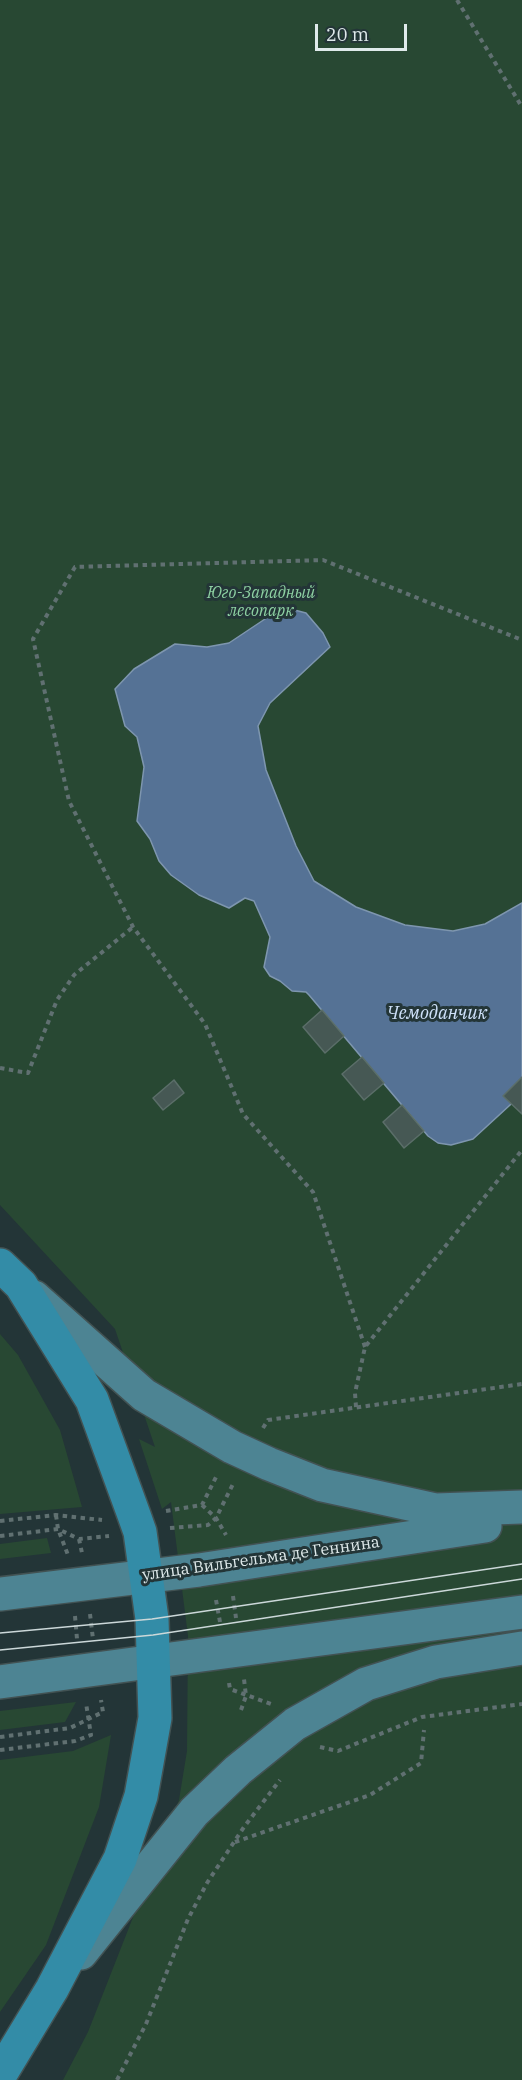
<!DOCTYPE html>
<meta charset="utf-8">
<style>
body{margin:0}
#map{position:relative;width:522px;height:2080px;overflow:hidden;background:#233537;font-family:"IBM Plex Serif",serif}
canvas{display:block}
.scale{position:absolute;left:315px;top:24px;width:92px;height:27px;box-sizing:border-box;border:3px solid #dfeaeb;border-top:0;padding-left:8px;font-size:18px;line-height:21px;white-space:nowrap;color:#dfeaeb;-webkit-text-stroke:4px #233537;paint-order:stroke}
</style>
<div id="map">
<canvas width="522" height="2080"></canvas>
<div class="scale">20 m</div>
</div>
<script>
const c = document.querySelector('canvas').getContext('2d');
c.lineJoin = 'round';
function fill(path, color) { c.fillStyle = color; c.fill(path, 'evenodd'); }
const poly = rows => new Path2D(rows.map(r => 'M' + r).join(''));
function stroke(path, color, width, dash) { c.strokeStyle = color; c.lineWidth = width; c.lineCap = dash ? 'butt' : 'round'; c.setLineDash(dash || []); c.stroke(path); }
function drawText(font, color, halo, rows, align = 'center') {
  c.font = font + ' "IBM Plex Serif",serif'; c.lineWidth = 6; c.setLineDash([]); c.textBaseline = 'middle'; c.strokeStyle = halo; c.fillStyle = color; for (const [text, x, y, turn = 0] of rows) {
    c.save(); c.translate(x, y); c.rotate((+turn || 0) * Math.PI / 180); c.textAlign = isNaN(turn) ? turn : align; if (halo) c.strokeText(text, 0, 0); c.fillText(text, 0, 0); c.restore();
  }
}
fill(poly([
 [0,0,522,0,522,2080,63,2080,88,2032,179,1800,187,1751,188,1636,171,1502,162,1509,139,1439,155,1447,115,1329,0,1205],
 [0,1334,18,1355,60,1430,82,1507,0,1514],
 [47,1538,51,1553,0,1559,0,1544],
 [76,1702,65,1722,0,1730,0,1711],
 [111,1735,99,1807,46,1945,0,2012,0,1760,73,1751]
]), '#284833');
const water = poly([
 [283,607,306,613,323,633,330,647,270,703,258,726,266,770,296,846,314,881,356,907,405,925,453,931,485,924,522,903,522,1094,473,1139,451,1145,438,1143,428,1136,309,995,306,992,292,991,280,981,270,976,264,967,270,937,254,901,245,898,229,908,199,895,171,875,159,861,150,839,137,821,144,767,137,737,125,726,115,689,134,669,175,644,207,647,229,643,283,607]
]);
fill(water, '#557295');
stroke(water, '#7e96af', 1.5);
const building = poly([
 [322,1010,344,1036,325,1053,303,1027,322,1010],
 [362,1057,384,1083,364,1100,342,1074,362,1057],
 [522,1077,522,1114,503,1096,522,1077],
 [174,1080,184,1093,163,1110,153,1098,174,1080],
 [402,1105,424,1131,404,1148,383,1122,402,1105]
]);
fill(building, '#465854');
stroke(building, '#5b6e69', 1.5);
const secondary = poly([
 [34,1297,144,1395,232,1447,269,1464,322,1485,436,1510,522,1507],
 [0,1594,199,1570,485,1526],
 [0,1682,522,1612],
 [81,1953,194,1812,238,1770,295,1724,366,1684,436,1662,522,1648]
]);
const primary = poly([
 [0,1265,21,1285,92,1400,134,1515,140,1532,152,1619,155,1718,141,1796,120,1859,52,1989,0,2075]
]);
stroke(secondary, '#425253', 36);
stroke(primary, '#425253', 36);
stroke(poly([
 [457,0,522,107],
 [0,1068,28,1073,57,1000,74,975,133,927],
 [365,1347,313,1192,243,1114,205,1024,133,927,69,801,33,639,75,567,323,560,522,640],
 [356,1407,355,1393,365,1347,522,1150],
 [263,1428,268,1420,522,1384],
 [202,1505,216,1518,226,1535],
 [166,1511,202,1505,217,1475],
 [56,1515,58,1529,68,1555],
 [0,1521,56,1515,102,1520],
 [170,1528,208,1525,216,1518,234,1482],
 [0,1536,58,1529,79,1539,109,1536],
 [79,1539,82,1553],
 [233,1596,236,1618],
 [216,1600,220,1622],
 [90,1614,93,1639],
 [75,1616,77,1639],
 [229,1683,230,1689,271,1704],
 [241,1710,246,1696,244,1679],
 [0,1737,70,1728,103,1712,101,1700],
 [320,1747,338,1751,422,1717,522,1704],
 [0,1750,75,1741,91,1735,86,1703],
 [235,1842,370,1795,421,1763,424,1730],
 [117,2080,146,2024,188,1919,207,1883,244,1827,280,1780]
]), '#607071', 4, [4.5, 4.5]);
stroke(secondary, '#4d8493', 33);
stroke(primary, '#338ca7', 33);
stroke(poly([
 [0,1633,152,1619,522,1564],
 [0,1650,153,1635,522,1579]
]), '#ccd8d9', 1.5);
drawText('italic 16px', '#8dd0a2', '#233537', [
 ["Юго-Западный",261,593],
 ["лесопарк",261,611]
]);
drawText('16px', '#dfeaeb', '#233537', [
 ["улица Вильгельма де Геннина",261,1559,-8]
]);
drawText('italic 18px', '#cee1f9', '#233537', [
 ["Чемоданчик",437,1014]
]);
</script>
